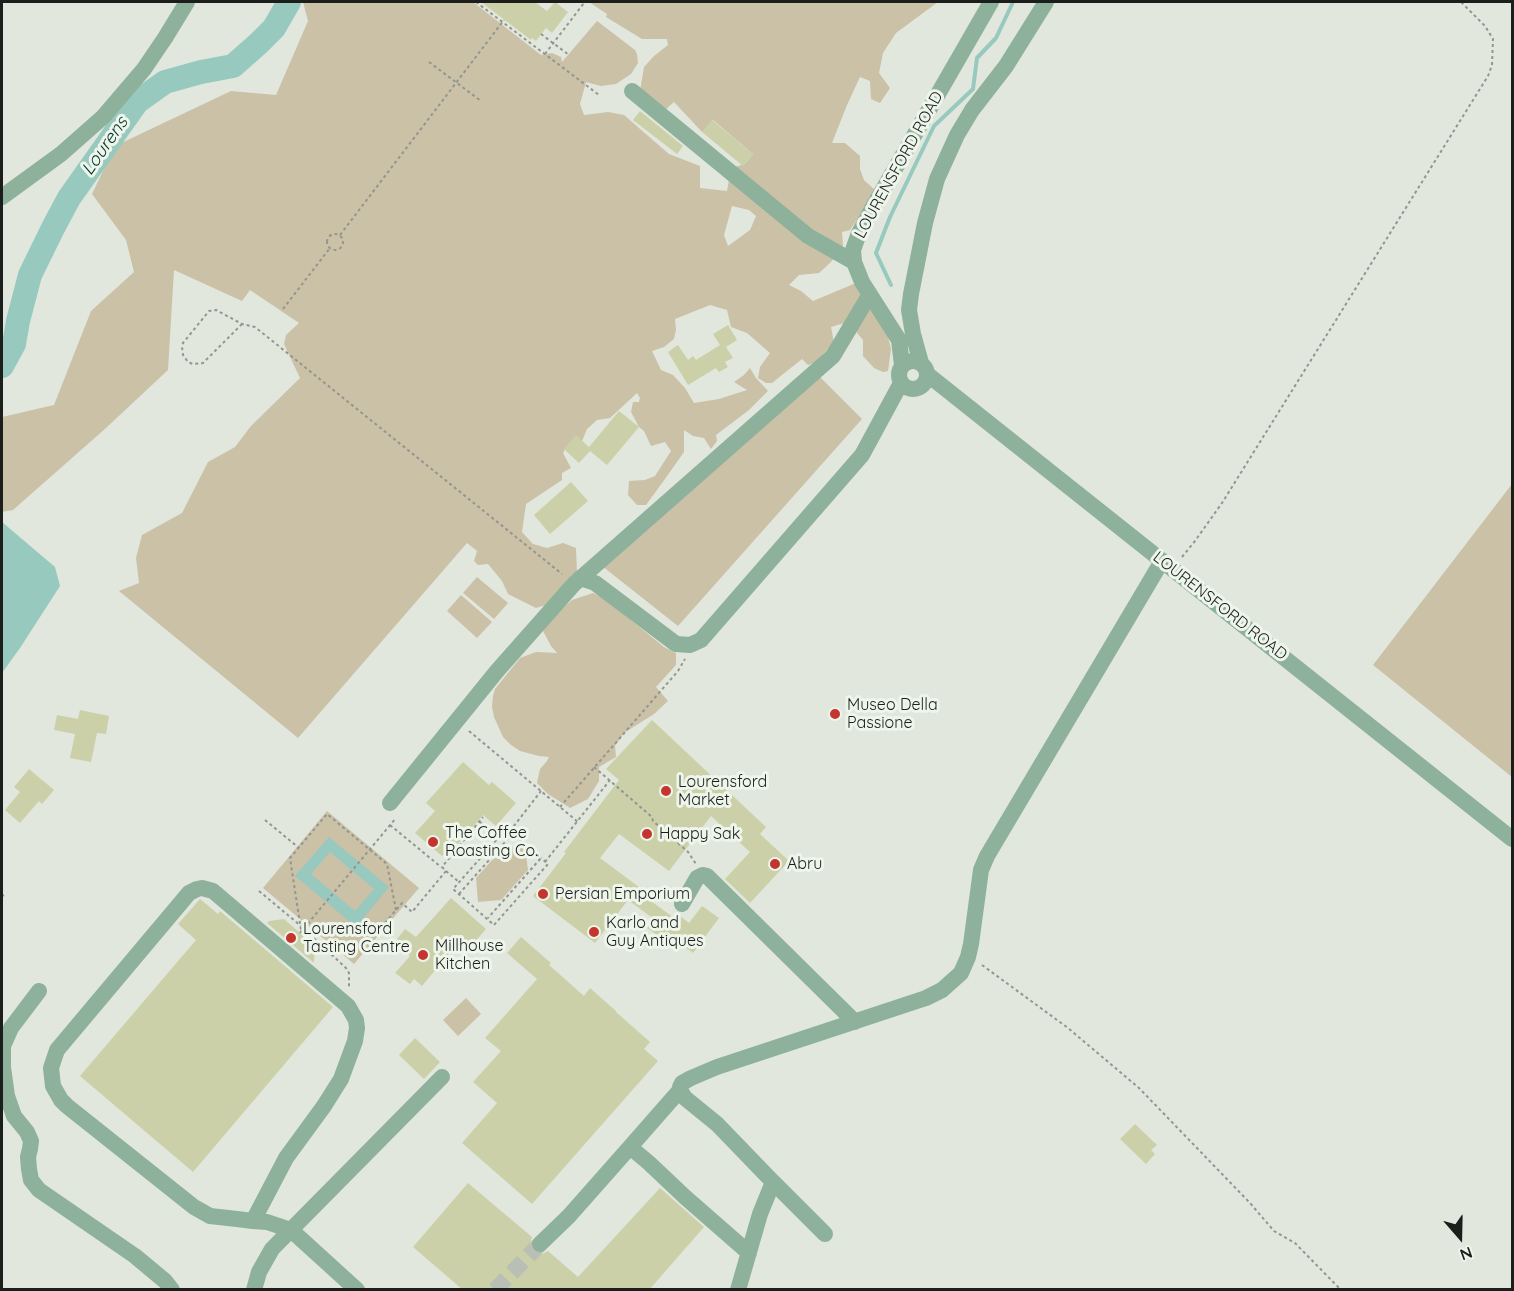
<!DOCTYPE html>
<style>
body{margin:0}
#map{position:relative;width:1514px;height:1291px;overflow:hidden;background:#e1e7dd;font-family:Quicksand,sans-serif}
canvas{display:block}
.frame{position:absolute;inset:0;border:3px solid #1c1e1b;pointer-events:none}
.north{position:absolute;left:1430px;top:1207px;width:60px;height:60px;-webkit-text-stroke:4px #eef5eb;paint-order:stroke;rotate:160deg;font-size:16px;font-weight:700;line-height:24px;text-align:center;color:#1c1e1b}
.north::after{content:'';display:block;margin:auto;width:21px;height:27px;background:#1c1e1b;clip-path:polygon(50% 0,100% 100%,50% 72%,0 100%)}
</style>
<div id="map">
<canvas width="1514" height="1291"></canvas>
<div class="frame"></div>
<div class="north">N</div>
</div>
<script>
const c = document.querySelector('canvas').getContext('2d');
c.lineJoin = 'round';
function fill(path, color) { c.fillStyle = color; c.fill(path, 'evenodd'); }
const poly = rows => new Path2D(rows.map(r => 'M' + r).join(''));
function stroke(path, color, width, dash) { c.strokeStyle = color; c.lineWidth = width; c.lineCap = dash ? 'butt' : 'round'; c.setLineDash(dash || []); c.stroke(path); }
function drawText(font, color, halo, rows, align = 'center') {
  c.font = font + ' Quicksand,sans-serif'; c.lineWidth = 6; c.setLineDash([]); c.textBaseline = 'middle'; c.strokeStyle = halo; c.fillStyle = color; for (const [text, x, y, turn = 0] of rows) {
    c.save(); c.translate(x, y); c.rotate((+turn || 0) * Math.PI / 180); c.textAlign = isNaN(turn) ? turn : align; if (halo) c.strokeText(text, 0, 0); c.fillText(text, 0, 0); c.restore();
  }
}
fill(poly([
 [303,2,473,2,541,55,552,53,561,57,562,62,597,21,635,50,637,54,638,63,631,74,616,84,601,86,586,82,580,104,584,115,608,112,624,115,669,154,700,166,700,188,727,191,731,168,745,164,753,154,713,120,702,132,674,102,665,110,640,91,644,67,654,56,668,45,667,39,642,39,606,17,607,14,589,2,938,2,896,33,883,53,879,73,890,88,880,103,871,99,870,81,860,77,847,105,832,143,845,143,860,156,860,169,864,180,876,191,850,230,842,232,843,246,831,262,819,273,799,275,789,285,801,291,813,301,856,283,887,332,891,349,888,371,883,372,874,368,863,356,863,340,848,322,831,327,834,343,814,363,808,365,802,359,772,383,766,383,758,378,760,367,770,353,747,333,731,327,727,310,710,305,675,319,676,330,674,339,664,347,652,351,661,370,673,375,685,388,694,403,719,399,747,390,734,382,744,375,750,368,756,378,768,391,749,410,716,435,717,441,711,449,704,438,693,436,684,430,684,452,665,479,646,505,637,505,628,495,629,481,645,480,655,476,671,451,665,442,651,446,644,431,639,427,631,412,633,402,639,402,640,398,637,393,610,418,597,420,587,429,582,441,568,445,563,453,571,468,562,473,562,480,526,504,522,532,533,544,547,548,563,543,576,548,577,573,546,605,536,608,508,594,502,581,488,564,478,565,474,561,477,551,467,543,298,738,119,591,139,583,136,558,142,535,182,513,208,462,235,447,251,426,300,378,284,344,286,335,299,323,250,290,242,301,174,270,168,370,106,428,13,510,2,512,2,417,54,405,91,311,134,272,126,240,92,194,115,146,231,91,276,95,308,21],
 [732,206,749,210,756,216,750,230,728,246,724,235],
 [820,377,862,419,678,626,602,566],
 [1512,484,1512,777,1373,665],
 [477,577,508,603,494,619,463,593],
 [593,593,604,598,664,647,676,653,676,665,656,687,668,701,654,714,624,733,615,746,616,757,599,767,599,781,588,799,570,808,548,794,537,783,540,769,547,761,549,757,539,756,520,751,511,745,503,737,494,717,492,707,493,696,495,689,520,658,536,652,557,653,551,646,543,631,553,616,572,600],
 [461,595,492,622,477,638,447,611],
 [327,811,419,888,354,964,263,888],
 [523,846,525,848,528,870,501,900,478,902,476,878,502,849],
 [466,998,481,1014,458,1036,443,1020]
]), '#cac1a7');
fill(poly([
 [2,522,55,567,60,586,20,648,2,673],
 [329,837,389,887,356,927,295,876],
 [330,852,374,889,355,911,311,874]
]), '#98c9be');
stroke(poly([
 [891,285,876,253,890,217,934,126,973,89,977,58,996,38,1013,2]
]), '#98c9be', 4);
stroke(poly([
 [2,366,14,344,18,321,30,275,53,228,69,198,137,102,165,82,201,72,233,66,259,43,274,28,289,2]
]), '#98c9be', 24);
fill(poly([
 [481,2,535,2,547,11,555,2,568,12,552,33,546,28,536,41,532,38,531,40],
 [640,111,683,146,677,154,633,120],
 [712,120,753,154,743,166,702,132],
 [728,325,737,340,726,347,733,358,725,362,728,367,719,372,716,368,688,385,668,352,678,345,688,360,693,356,696,360,720,345,713,334],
 [619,411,639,427,607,465,590,451,579,463,564,449,576,435,589,447],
 [571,482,588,501,550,534,534,515],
 [80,710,109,716,106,734,97,733,91,762,70,758,75,734,54,730,57,715,78,719],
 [652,720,766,827,760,834,789,861,750,903,725,879,750,852,711,816,669,871,619,834,600,858,651,896,648,899,677,920,680,916,689,923,702,906,719,918,693,953,677,941,673,946,647,928,654,919,628,900,595,943,533,896,566,853,564,852,619,780,606,769],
 [463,762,489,785,492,782,516,803,496,826,483,815,458,844,456,843,445,856,444,855,442,856,415,833,435,811,426,803],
 [29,769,54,790,42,804,39,801,20,823,5,810,20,792,14,787],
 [451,898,486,929,465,953,456,945,422,986,414,979,410,984,395,973,410,956,397,945,400,941,397,939,405,929,416,937],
 [200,899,218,914,220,911,333,1007,193,1172,80,1076,196,940,178,924],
 [284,919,315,946,314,963,267,923,269,921],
 [521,937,551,963,549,965,584,996,590,988,616,1011,616,1012,650,1042,644,1049,658,1061,532,1204,462,1143,497,1103,473,1082,501,1051,485,1038,537,979,507,953],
 [415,1038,440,1062,424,1079,399,1055],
 [1135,1124,1157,1145,1151,1150,1155,1154,1146,1164,1120,1139],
 [468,1183,532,1237,530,1246,533,1252,537,1254,542,1254,548,1251,578,1277,660,1188,704,1227,649,1290,463,1290,413,1247]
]), '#cbd0a8');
stroke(poly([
 [495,1290,540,1244]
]), '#babfb6', 16, [16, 8]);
stroke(poly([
 [476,2,599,95],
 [541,34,569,55],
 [545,54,584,3],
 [429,62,481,101],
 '327 242a8 8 0 1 1 16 0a8 8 0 1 1-16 0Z',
 [340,235,504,20],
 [283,309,330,248],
 [242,324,203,363,193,364,188,362,183,355,182,347,183,343,209,311,216,310,242,324,255,327,562,574],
 [1182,557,1195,541,1222,503,1488,76,1492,65,1493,39,1485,26,1461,2],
 [469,731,578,822],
 [594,767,652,817,653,821,688,852,696,864],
 [560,807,678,671,685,659],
 [265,820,299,848],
 [480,822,498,838],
 [390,825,441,867],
 [510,831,541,791],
 [513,833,507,828,453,889,494,925,548,864,541,858],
 [545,862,610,780],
 [446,871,459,882],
 [259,891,301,926],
 [459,894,513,833,541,858,488,918],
 [2,896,4,895],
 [396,910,387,864,327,814,290,858,301,930,380,929,396,910,402,903,412,912,446,871,442,867,483,817],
 [305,930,346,968,349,973,349,987],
 [300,933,396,818],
 [982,965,1068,1028,1139,1088,1250,1203,1274,1231,1295,1243,1341,1290]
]), '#92968f', 2, [3, 3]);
stroke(poly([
 [632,91,808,236,854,262],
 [2,197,61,154,103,117,144,69,165,38,187,2],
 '899 375a14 14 0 1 1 28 0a14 14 0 1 1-28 0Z',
 [921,363,913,334,909,310,911,294,925,223,937,179,957,135,972,110,1006,66,1046,2],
 [902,365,899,340,862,282,854,262,853,250,859,233,873,207,991,2],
 [927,374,1512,839],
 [580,578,595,583,676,644,690,645,701,640,862,455,901,383],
 [390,803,497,671,574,584,833,356,870,294],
 [682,904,697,878,703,875,707,876,855,1022],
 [39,991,11,1028,3,1046,3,1067,7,1096,14,1116,27,1132,31,1141,30,1149,28,1157,29,1169,31,1180,39,1190,135,1256,165,1281,172,1290],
 [680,1090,630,1147,649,1163,685,1197,749,1253],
 [773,1182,825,1234],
 [253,1221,286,1158,324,1106,341,1079,355,1041,357,1028,356,1020,348,1006,213,891,202,888,197,889,189,893,57,1050,51,1068,53,1086,61,1100,67,1106,194,1207,210,1216,237,1219,253,1221,267,1222,291,1230,357,1290],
 [540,1244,569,1216,630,1147],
 [254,1290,259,1272,272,1249,442,1077],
 [738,1290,760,1214,773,1182,717,1124,685,1098,680,1090,680,1087,682,1083,691,1078,717,1067,926,998,942,990,961,973,968,957,971,944,981,870,987,856,1162,561]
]), '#8db19a', 16);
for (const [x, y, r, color] of [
 [835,714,6,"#c43530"],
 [666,791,6,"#c43530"],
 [647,834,6,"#c43530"],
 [433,842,6,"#c43530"],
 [775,864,6,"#c43530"],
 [543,894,6,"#c43530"],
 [594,932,6,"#c43530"],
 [291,938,6,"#c43530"],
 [423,955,6,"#c43530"]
]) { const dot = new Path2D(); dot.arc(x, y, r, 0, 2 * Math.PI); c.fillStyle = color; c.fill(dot); stroke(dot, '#eef5eb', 2); }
drawText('16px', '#1c1e1b', '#eef5eb', [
 ["LOURENSFORD ROAD",899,165,-61],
 ["LOURENSFORD ROAD",1220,606,38]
]);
drawText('16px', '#1c1e1b', '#eef5eb', [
 ["Museo Della",847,705],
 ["Passione",847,723],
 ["Lourensford",678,782],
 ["Market",678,800],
 ["The Coffee",445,833],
 ["Roasting Co.",445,851],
 ["Happy Sak",659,834],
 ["Abru",787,864],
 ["Persian Emporium",555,894],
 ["Karlo and",606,923],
 ["Guy Antiques",606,941],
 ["Lourensford",303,929],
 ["Tasting Centre",303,947],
 ["Millhouse",435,946],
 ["Kitchen",435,964]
], 'left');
drawText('italic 18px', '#05342c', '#eef5eb', [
 ["Lourens",105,146,-55]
]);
</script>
